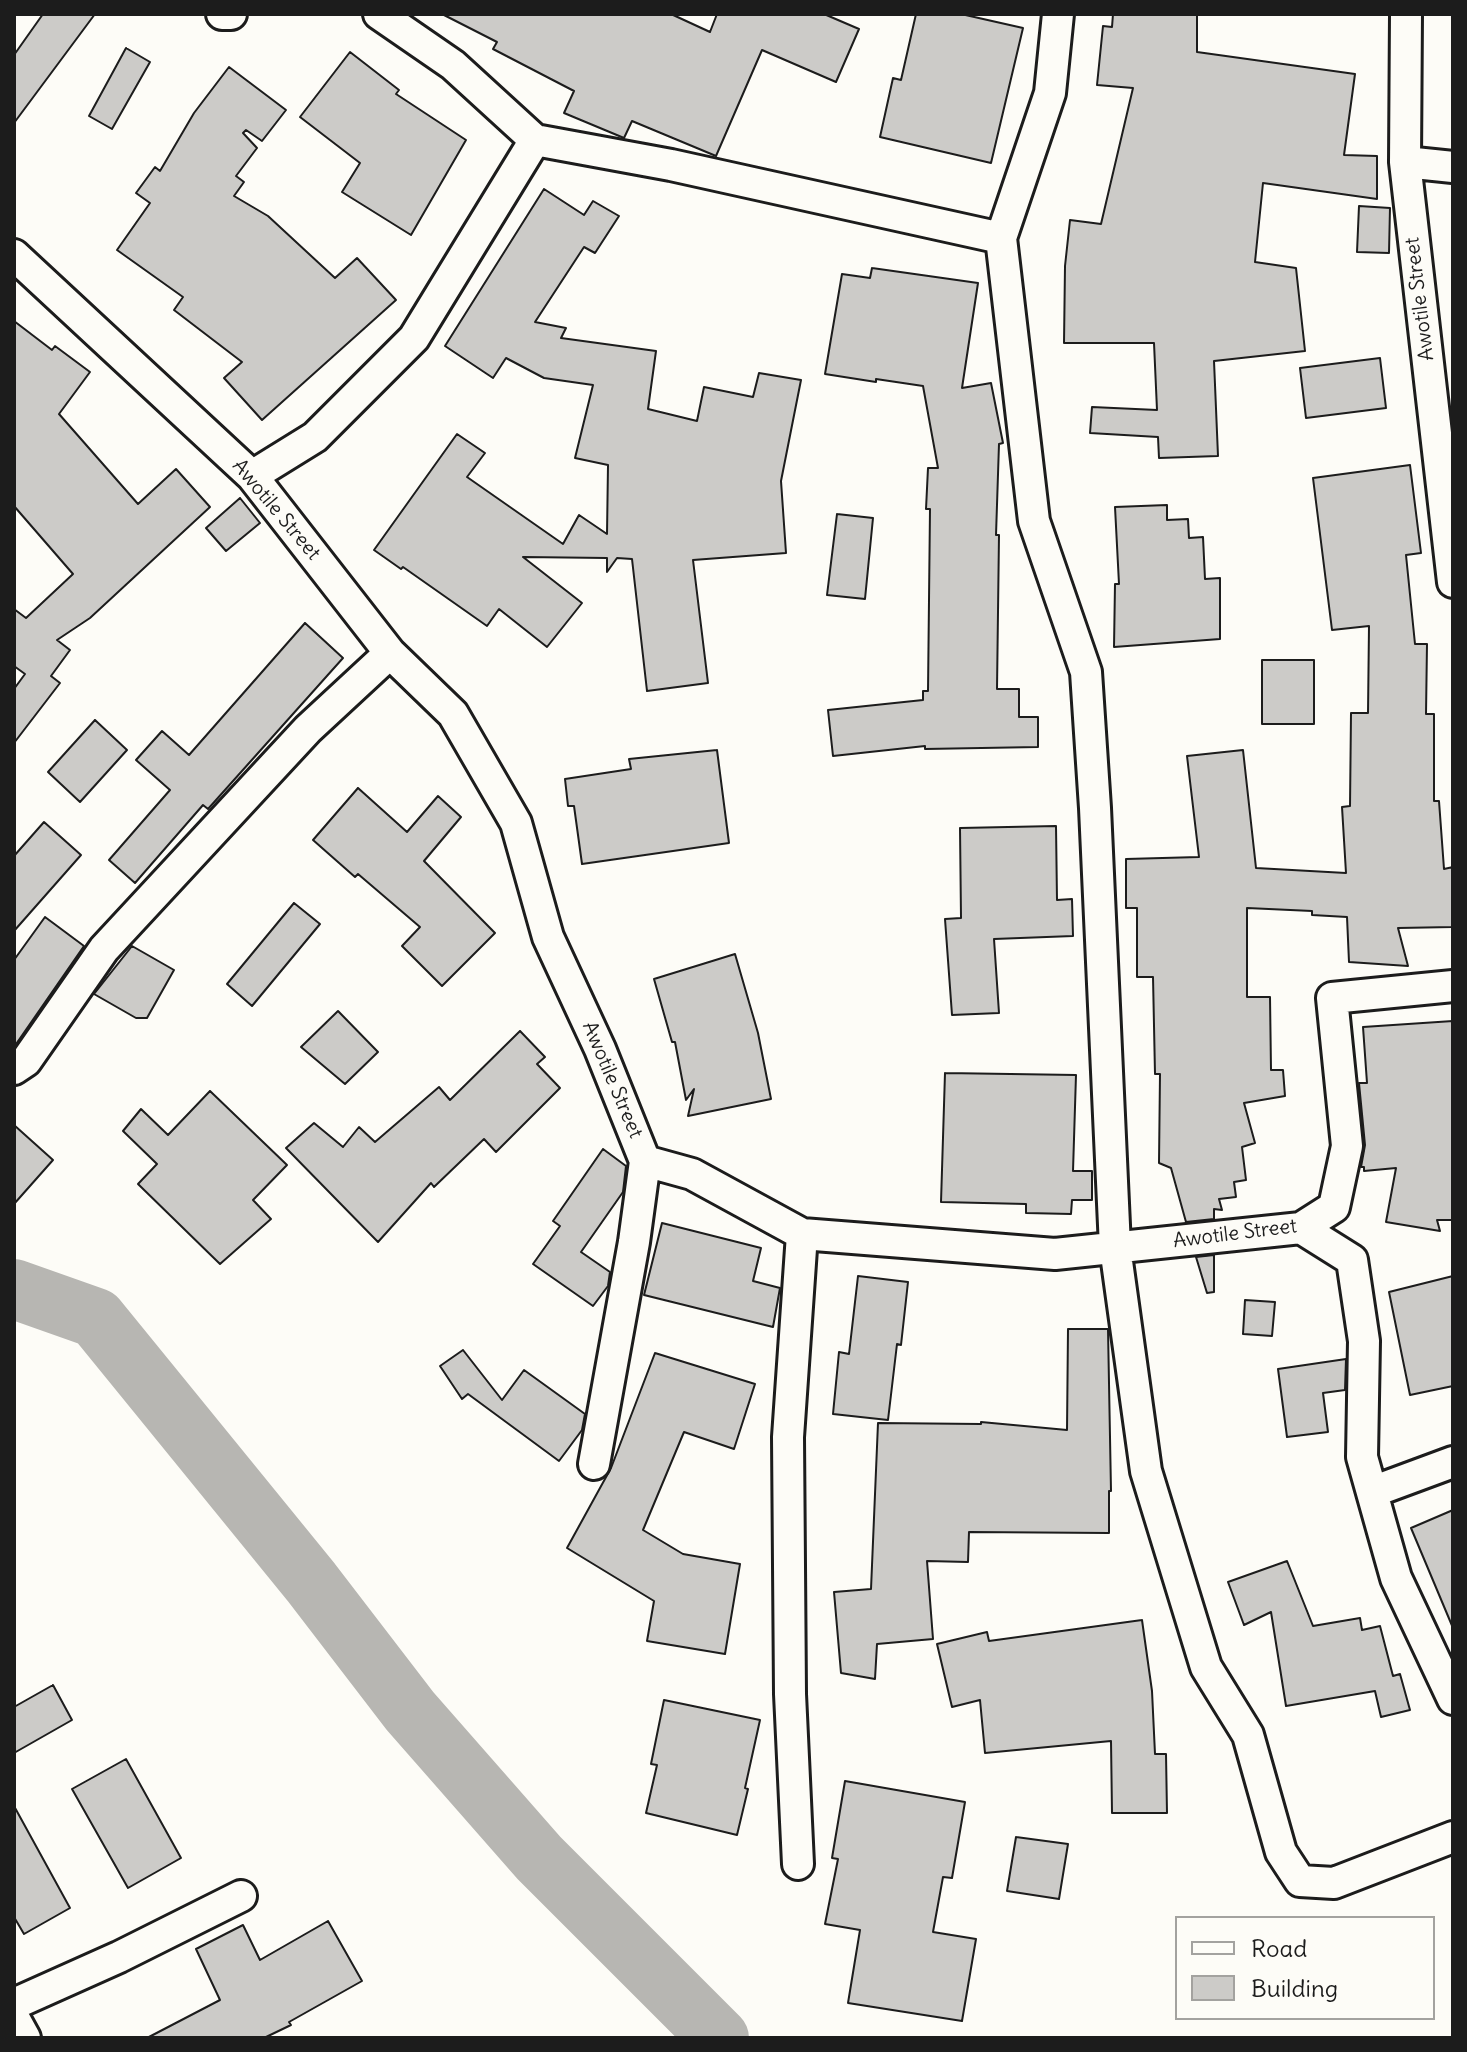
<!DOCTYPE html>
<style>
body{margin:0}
#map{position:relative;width:1467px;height:2052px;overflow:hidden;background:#fdfcf7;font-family:Delius,sans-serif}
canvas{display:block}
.frame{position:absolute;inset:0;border:16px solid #1c1c1c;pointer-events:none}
.legend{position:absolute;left:1175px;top:1916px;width:260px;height:104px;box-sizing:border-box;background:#fdfcf7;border:2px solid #a3a29f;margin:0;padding:10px 14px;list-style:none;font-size:24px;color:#1c1c1c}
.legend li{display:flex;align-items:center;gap:16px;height:40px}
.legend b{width:40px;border:2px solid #a3a29f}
</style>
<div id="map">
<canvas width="1467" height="2052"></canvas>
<div class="frame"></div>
<ul class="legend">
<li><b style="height:10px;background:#fdfcf7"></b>Road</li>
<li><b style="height:22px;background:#cccbc8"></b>Building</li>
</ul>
</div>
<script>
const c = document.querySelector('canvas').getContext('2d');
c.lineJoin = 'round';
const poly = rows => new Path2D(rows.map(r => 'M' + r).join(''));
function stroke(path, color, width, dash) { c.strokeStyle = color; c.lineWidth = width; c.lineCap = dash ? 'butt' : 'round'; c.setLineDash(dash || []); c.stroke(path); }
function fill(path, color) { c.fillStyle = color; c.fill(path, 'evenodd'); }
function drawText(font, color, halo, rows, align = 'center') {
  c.font = font + ' Delius,sans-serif'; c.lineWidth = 6; c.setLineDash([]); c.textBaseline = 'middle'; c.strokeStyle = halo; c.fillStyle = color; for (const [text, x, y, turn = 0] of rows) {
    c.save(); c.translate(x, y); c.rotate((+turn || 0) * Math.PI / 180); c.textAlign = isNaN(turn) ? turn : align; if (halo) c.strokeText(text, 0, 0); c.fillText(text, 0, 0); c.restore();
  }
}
stroke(poly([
 [14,1289,96,1318,311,1582,410,1711,539,1858,719,2038]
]), '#b7b6b2', 60);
const building = poly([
 [43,14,95,14,14,123,14,55,43,14],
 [442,14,671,14,710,32,717,14,824,14,859,29,836,82,762,50,716,156,632,121,624,138,564,113,574,91,493,49,497,42,442,14],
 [916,14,961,14,1023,28,991,163,880,137,893,78,901,80,916,14],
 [1113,14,1197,14,1197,52,1355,74,1344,155,1377,156,1377,199,1263,183,1255,262,1296,268,1305,351,1214,361,1218,456,1159,458,1158,437,1090,433,1092,407,1157,410,1154,343,1064,343,1065,266,1070,220,1101,224,1133,88,1097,85,1103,26,1112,27,1113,14],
 [126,48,150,62,112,129,89,116,126,48],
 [350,52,399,90,396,94,466,140,411,235,342,192,360,163,300,117,350,52],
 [229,67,286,110,262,141,246,130,243,133,257,148,236,176,244,182,234,196,268,216,335,278,357,258,396,300,262,420,224,378,242,362,174,310,183,297,117,250,150,203,136,193,155,167,160,171,194,113,229,67],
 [544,189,584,215,593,201,619,216,595,253,584,247,535,322,566,328,561,338,656,351,648,409,697,421,704,387,753,397,759,373,801,380,781,481,786,553,693,560,708,683,647,691,632,559,617,558,607,572,607,558,523,557,582,603,547,647,499,609,487,626,403,567,401,569,374,550,457,434,485,453,467,477,563,544,579,515,607,534,608,465,575,458,593,385,544,378,506,358,493,378,445,346,544,189],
 [1359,206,1390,208,1389,253,1357,252,1359,206],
 [872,268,978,283,962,388,991,383,1003,443,999,444,996,535,999,535,997,689,1019,689,1019,717,1038,717,1038,747,925,749,925,746,833,756,828,710,923,700,923,691,928,691,930,509,926,509,928,468,938,468,923,386,876,379,876,382,825,374,842,274,870,278,872,268],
 [14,321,52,350,55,346,90,372,59,414,138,504,176,469,210,507,90,618,57,640,70,650,51,676,60,683,14,743,14,689,25,674,14,666,14,609,26,618,73,574,14,506,14,321],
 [1380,358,1386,408,1306,418,1300,368,1380,358],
 [1410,465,1421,553,1406,555,1415,644,1427,644,1426,714,1434,714,1434,801,1439,801,1444,869,1453,867,1453,927,1398,928,1408,966,1349,962,1347,917,1312,915,1312,911,1247,908,1247,997,1270,997,1271,1070,1283,1070,1285,1096,1244,1103,1255,1143,1242,1147,1246,1180,1234,1182,1236,1197,1219,1199,1222,1210,1214,1209,1214,1219,1186,1222,1171,1168,1159,1163,1160,1074,1155,1074,1153,977,1137,977,1137,908,1126,908,1126,859,1199,857,1187,756,1243,750,1256,868,1346,873,1342,807,1350,806,1351,713,1368,713,1369,626,1332,630,1313,478,1410,465],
 [240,498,260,523,226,551,206,528,240,498],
 [1167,505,1167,520,1188,519,1189,538,1203,537,1205,579,1220,578,1220,639,1114,647,1115,584,1119,584,1115,507,1167,505],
 [837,514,873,518,865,599,827,595,837,514],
 [305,623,343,658,208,809,203,805,135,883,109,860,170,790,136,760,162,731,189,755,305,623],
 [1262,660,1314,660,1314,724,1262,724,1262,660],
 [95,720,127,750,80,802,48,772,95,720],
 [717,750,729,843,582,864,574,806,568,806,565,779,631,769,629,759,717,750],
 [358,788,407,832,438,796,461,817,424,861,495,933,442,986,402,946,420,927,358,874,355,877,313,840,358,788],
 [44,822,81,855,14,931,14,856,44,822],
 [1056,826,1057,900,1072,899,1073,936,994,939,999,1013,952,1015,945,919,961,918,960,828,1056,826],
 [294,903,320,924,252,1006,227,984,294,903],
 [45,917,84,946,14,1047,14,960,45,917],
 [132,946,174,970,147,1018,136,1018,94,994,132,946],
 [735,954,758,1033,771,1099,688,1116,694,1089,686,1100,675,1042,672,1042,654,979,735,954],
 [338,1011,378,1052,345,1084,301,1047,338,1011],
 [1453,1021,1453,1220,1437,1220,1440,1231,1386,1222,1396,1168,1364,1171,1364,1167,1361,1167,1365,1145,1359,1083,1367,1083,1363,1027,1453,1021],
 [520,1031,545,1057,537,1064,560,1088,496,1152,484,1139,434,1187,431,1183,378,1242,286,1148,314,1123,343,1147,359,1127,375,1142,439,1087,450,1100,520,1031],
 [945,1073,1076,1075,1073,1171,1092,1171,1092,1200,1072,1200,1071,1214,1026,1213,1026,1204,941,1202,945,1073],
 [210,1091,287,1165,253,1200,271,1219,220,1264,138,1184,157,1164,123,1131,141,1109,168,1135,210,1091],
 [14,1125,53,1160,14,1204,14,1125],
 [603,1149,626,1166,623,1192,581,1252,610,1272,608,1286,593,1306,533,1264,560,1226,553,1221,603,1149],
 [662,1223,761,1248,753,1281,780,1288,773,1327,644,1295,662,1223],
 [1214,1255,1214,1292,1207,1293,1196,1257,1214,1255],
 [858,1276,908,1282,901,1345,897,1344,888,1420,833,1414,839,1352,849,1354,858,1276],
 [1453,1276,1453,1386,1410,1395,1389,1292,1453,1276],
 [1245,1300,1275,1302,1272,1336,1243,1334,1245,1300],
 [1068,1329,1108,1329,1111,1491,1109,1491,1109,1533,969,1532,968,1562,927,1561,933,1639,877,1644,875,1679,841,1673,834,1592,871,1589,878,1423,981,1424,981,1422,1067,1430,1068,1329],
 [463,1350,502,1400,524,1370,585,1414,582,1430,559,1461,468,1394,462,1399,440,1366,463,1350],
 [655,1353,755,1384,734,1449,684,1432,643,1530,683,1554,740,1564,725,1654,647,1641,654,1601,567,1548,611,1468,655,1353],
 [1346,1359,1345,1390,1323,1393,1328,1432,1287,1437,1278,1369,1346,1359],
 [1453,1510,1453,1628,1411,1528,1453,1510],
 [1287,1561,1313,1626,1360,1618,1362,1630,1380,1626,1393,1676,1400,1674,1410,1710,1381,1717,1375,1691,1286,1706,1271,1612,1244,1625,1228,1582,1287,1561],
 [1142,1620,1152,1691,1155,1754,1166,1754,1167,1813,1112,1813,1111,1741,985,1753,980,1700,952,1707,937,1644,987,1632,989,1641,1142,1620],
 [53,1685,72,1720,14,1753,14,1707,53,1685],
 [664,1700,760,1720,745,1788,748,1789,737,1835,646,1813,657,1765,651,1764,664,1700],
 [126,1759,181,1858,128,1888,72,1789,126,1759],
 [845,1781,965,1802,952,1878,943,1877,933,1932,976,1939,962,2021,848,2003,860,1930,825,1924,838,1859,832,1858,845,1781],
 [14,1806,70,1908,24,1934,14,1917,14,1806],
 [1016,1837,1068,1844,1059,1899,1007,1891,1016,1837],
 [328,1921,362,1981,289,2022,291,2025,264,2038,147,2038,220,2000,196,1949,243,1925,260,1960,328,1921]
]);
fill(building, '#cccbc8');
stroke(building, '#1c1c1c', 2);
const minor = poly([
 [222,14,231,14],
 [379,14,453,65,535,140,671,165,1001,238],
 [1058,14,1050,93,1001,238,1034,521,1086,672,1095,808,1115,1247,1146,1471,1206,1667,1248,1735,1281,1852,1300,1881,1334,1883,1453,1837],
 [1406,14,1405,162,1453,582],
 [1405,162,1453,167],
 [14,255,252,476,390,653,453,714,516,823,548,937,600,1049,645,1161,692,1174,802,1234,1055,1254,1301,1228,1334,1207,1347,1146,1332,998,1453,986],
 [252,476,315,437,414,338,535,140],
 [14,1069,26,1061,104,949,308,729,390,653],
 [1301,1228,1352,1260,1364,1341,1362,1457,1396,1578,1453,1699],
 [594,1464,634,1242,645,1161],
 [1372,1492,1453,1462],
 [798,1864,790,1694,788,1437,802,1234],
 [14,2004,119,1957,241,1896],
 [14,2018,25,2038]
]);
stroke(minor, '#1c1c1c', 36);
stroke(minor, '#fdfcf7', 30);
drawText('20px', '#1c1c1c', '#fdfcf7', [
 ["Awotile Street",1420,299,-97],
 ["Awotile Street",276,510,50],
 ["Awotile Street",612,1080,67],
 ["Awotile Street",1235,1234,-7]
]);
</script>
